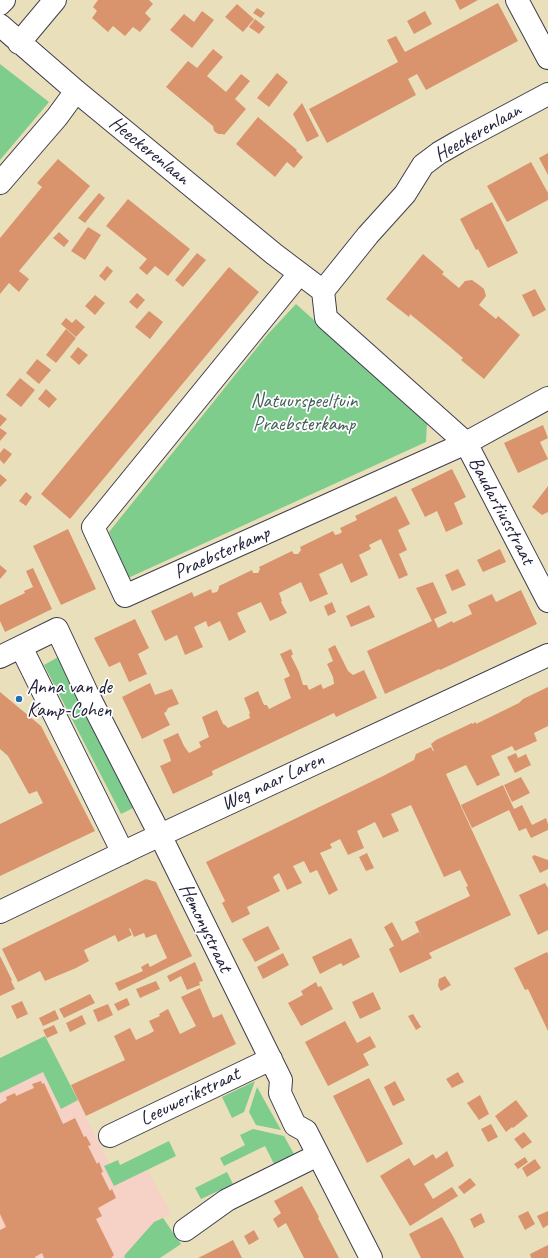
<!DOCTYPE html>
<style>
body{margin:0}
canvas{display:block;background:#eadfbb}
</style>
<canvas width="548" height="1258"></canvas>
<script>
const c = document.querySelector('canvas').getContext('2d');
c.lineJoin = 'round';
function fill(path, color) { c.fillStyle = color; c.fill(path, 'evenodd'); }
const poly = rows => new Path2D(rows.map(r => 'M' + r).join(''));
function stroke(path, color, width, dash) { c.strokeStyle = color; c.lineWidth = width; c.lineCap = dash ? 'butt' : 'round'; c.setLineDash(dash || []); c.stroke(path); }
function drawText(font, color, halo, rows, align = 'center') {
  c.font = font + ' Caveat,sans-serif'; c.lineWidth = 3.5; c.setLineDash([]); c.textBaseline = 'middle'; c.strokeStyle = halo; c.fillStyle = color; for (const [text, x, y, turn = 0] of rows) {
    c.save(); c.translate(x, y); c.rotate((+turn || 0) * Math.PI / 180); c.textAlign = isNaN(turn) ? turn : align; if (halo) c.strokeText(text, 0, 0); c.fillText(text, 0, 0); c.restore();
  }
}
fill(poly([
 [45,1036,119,1183,148,1170,171,1214,154,1222,124,1256,125,1258,0,1258,0,1058]
]), '#f6d1c5');
fill(poly([
 [0,64,49,102,0,160],
 [296,304,361,362,415,404,427,423,426,442,128,578,109,532,268,334],
 [60,656,137,806,121,814,44,665],
 [45,1036,78,1100,61,1109,43,1072,0,1093,0,1058],
 [255,1081,244,1112,232,1118,222,1097],
 [257,1087,281,1130,256,1125,249,1112],
 [253,1129,284,1136,294,1154,274,1164,265,1146,224,1166,220,1158,245,1145,240,1135],
 [169,1141,176,1156,114,1186,104,1166,118,1160,120,1165],
 [227,1172,233,1184,201,1199,195,1188],
 [163,1218,181,1244,160,1258,125,1258,124,1256,154,1222]
]), '#7ecd8d');
fill(poly([
 [98,0,149,0,153,4,145,13,151,19,140,32,133,27,125,36,113,26,108,32,92,18,97,11,93,7],
 [455,0,478,0,460,10],
 [498,3,518,41,426,90,417,74,408,79,416,95,327,143,309,109,398,62,387,40,396,36,405,52],
 [237,4,254,19,243,32,225,17],
 [257,8,265,13,261,18,253,13],
 [202,11,214,20,192,48,170,30,184,14,194,22],
 [425,11,432,24,414,34,407,21],
 [255,19,265,27,259,34,249,27],
 [213,49,223,57,207,76,226,92,241,74,250,81,235,99,246,109,224,135,223,134,218,134,214,131,213,126,166,87,188,61,197,68],
 [277,73,288,82,269,107,257,98],
 [302,103,319,136,307,142,293,114],
 [258,117,297,150,296,151,303,157,294,168,287,162,275,177,236,144],
 [548,153,548,175,539,158],
 [58,159,90,186,19,271,29,279,19,292,9,283,0,294,0,238,42,187,37,183],
 [531,162,548,193,548,200,507,222,487,186],
 [99,193,105,198,85,223,78,218],
 [128,199,190,249,168,276,155,266,147,275,140,269,139,268,147,259,106,226],
 [492,202,518,253,488,268,478,249,476,250,460,219],
 [88,227,101,235,85,260,71,251],
 [59,232,69,241,64,247,53,238],
 [197,253,206,260,183,287,175,280],
 [423,254,444,272,442,274,459,288,465,281,472,280,479,285,484,289,486,296,479,305,496,319,498,316,520,335,484,379,461,360,463,358,449,346,410,314,409,317,386,299],
 [107,266,113,271,105,281,99,276],
 [229,267,259,292,70,519,41,494],
 [535,289,546,310,533,317,522,295],
 [137,293,145,300,137,309,129,302],
 [95,295,105,303,95,315,85,306],
 [149,311,163,322,150,339,135,327],
 [66,318,72,323,76,319,85,327,76,337,61,324],
 [66,329,76,338,56,363,46,355],
 [78,347,88,355,79,365,70,357],
 [37,359,51,370,39,384,26,373],
 [20,378,35,390,21,407,6,395],
 [46,389,57,399,49,408,38,399],
 [0,414,7,419,0,427],
 [543,425,548,438,540,442,548,459,518,473,504,443],
 [0,428,7,433,0,441],
 [4,448,12,454,4,464,0,460,0,453],
 [452,469,466,497,454,503,463,524,446,532,437,511,425,517,411,489],
 [0,474,7,480,0,487],
 [548,486,548,512,542,515,532,507],
 [26,492,32,497,26,506,19,501],
 [396,496,410,524,398,530,407,550,399,554,408,575,399,579,381,539,369,545,371,549,359,555,368,575,351,583,342,563,319,574,328,594,310,602,301,582,279,593,282,601,281,602,287,613,279,617,270,621,261,602,237,613,246,632,229,641,220,621,208,627,206,621,194,627,203,647,185,655,177,635,165,641,151,611,192,592,194,597,211,589,212,593,217,592,219,588,219,586,252,570,253,573,258,573,260,569,259,567,292,551,294,554,298,554,301,550,300,547,333,531,335,535,339,534,342,532,340,528,357,520,355,516],
 [68,529,96,589,61,605,33,546],
 [500,549,506,562,483,572,477,560],
 [0,565,7,571,0,579],
 [33,568,52,609,5,632,0,621,0,605,25,593,24,591,33,587,26,571],
 [458,569,466,585,452,591,445,575],
 [433,582,447,613,434,619,438,628,452,621,453,623,472,614,468,605,492,594,496,602,521,590,537,624,440,670,439,669,431,673,385,694,367,651,432,621,416,588],
 [332,602,336,612,328,616,324,606],
 [369,605,375,617,351,627,346,616],
 [135,619,149,648,138,654,147,674,129,682,120,662,109,667,94,638],
 [335,645,348,671,353,675,364,670,377,698,336,717,334,713,212,771,213,775,173,794,160,766,171,761,169,754,163,740,178,733,184,746,189,753,201,747,199,742,209,737,202,717,217,710,223,724,225,725,228,728,250,718,249,714,250,713,244,698,258,691,264,705,267,705,269,709,291,698,284,679,290,676,280,654,291,649,293,654,291,656,299,672,303,685,307,685,309,690,321,684,323,689,334,684,333,677,327,664,333,661,328,649],
 [150,683,155,695,172,689,179,704,168,708,166,712,164,713,170,725,142,739,122,697],
 [548,687,548,726,534,733,537,741,515,751,512,746,491,756,500,775,477,786,466,765,446,774,511,915,429,953,432,958,400,973,389,949,394,946,384,927,392,922,402,941,419,932,424,943,415,922,470,896,466,887,468,886,460,870,444,877,411,805,391,814,399,831,383,838,375,822,357,831,364,848,348,855,340,839,330,844,332,848,320,853,338,890,329,895,317,870,310,873,304,861,293,866,302,883,287,890,279,873,274,876,273,877,280,891,247,907,250,914,232,923,222,903,225,901,206,862,383,776,414,760,416,754,431,747,433,751,434,751,431,744,436,740,472,723,472,724,476,722,476,724,519,703,523,699],
 [0,692,41,726,95,831,0,876,0,824,43,803,37,791,29,794,8,756,0,749],
 [516,753,518,758,526,754,531,765,515,773,507,757],
 [521,777,530,793,512,802,504,785],
 [503,785,514,809,522,805,532,825,546,818,548,824,548,830,531,838,526,828,519,831,509,810,472,828,461,805],
 [367,853,374,868,366,871,359,857],
 [534,855,548,860,548,869,540,873,532,857],
 [146,879,156,882,192,956,119,991,115,983,143,971,141,967,148,963,150,967,167,958,156,934,146,938,144,933,134,937,130,928,129,929,132,935,118,942,115,935,84,950,89,961,76,968,45,981,40,971,18,982,2,949],
 [545,883,548,888,548,930,538,935,519,895],
 [268,926,280,949,255,962,242,939],
 [351,938,360,957,343,966,341,963,320,974,312,957],
 [547,952,548,954,548,1031,528,989,525,990,514,968],
 [283,953,289,965,263,979,257,967],
 [0,956,12,980,11,981,15,989,0,996],
 [195,962,203,981,199,982,200,985,187,990,181,976,170,982,167,976],
 [445,976,451,985,441,991,438,986,439,979],
 [156,981,160,989,140,998,136,989],
 [316,982,318,987,321,986,333,1009,301,1026,288,1003,303,995,301,991],
 [200,988,213,1018,222,1014,236,1044,86,1116,71,1085,125,1060,114,1036,130,1028,136,1040,149,1034,154,1031,149,1021,160,1016,159,1014,168,1009,180,1034,196,1026,181,997],
 [373,992,381,1009,360,1019,352,1002],
 [90,994,95,1003,64,1018,59,1009],
 [127,998,130,1005,118,1011,114,1004],
 [22,1001,28,1014,17,1019,11,1006],
 [108,1004,113,1015,98,1022,93,1010],
 [55,1010,59,1019,43,1026,39,1018],
 [413,1014,421,1027,416,1030,408,1016],
 [82,1015,86,1024,70,1032,66,1023],
 [345,1021,357,1043,370,1036,376,1047,363,1054,369,1065,328,1086,305,1042],
 [54,1025,58,1033,47,1038,43,1030],
 [458,1072,464,1082,452,1088,446,1079],
 [369,1078,403,1144,367,1163,333,1096],
 [41,1081,42,1084,44,1083,63,1124,75,1118,84,1137,86,1136,91,1145,88,1146,97,1164,99,1162,103,1172,101,1173,110,1191,112,1189,116,1198,98,1208,102,1216,96,1219,114,1255,111,1258,44,1258,42,1253,35,1257,35,1258,0,1258,0,1230,6,1227,0,1214,0,1104,7,1100,6,1097,15,1093,16,1096,34,1088,32,1084],
 [395,1081,405,1100,393,1106,384,1087],
 [480,1095,489,1114,479,1120,467,1103],
 [516,1100,528,1116,513,1128,512,1127,506,1132,495,1116],
 [491,1124,498,1137,488,1142,481,1129],
 [524,1132,532,1142,522,1149,514,1139],
 [447,1151,454,1166,424,1184,433,1199,452,1187,458,1196,410,1226,380,1176,409,1158,414,1166,433,1154,436,1159],
 [525,1157,528,1162,518,1169,514,1164],
 [535,1159,541,1168,527,1177,522,1168],
 [470,1178,476,1185,464,1194,458,1187],
 [302,1186,319,1217,318,1218,339,1258,304,1258,286,1223,278,1228,273,1219,281,1213,274,1201],
 [528,1211,535,1224,525,1230,518,1216],
 [548,1211,548,1225,543,1228,537,1216],
 [481,1213,485,1222,474,1228,470,1219],
 [442,1217,454,1238,464,1258,421,1258,409,1234],
 [254,1230,259,1239,249,1245,244,1236],
 [233,1240,242,1258,198,1258,210,1252],
 [548,1245,548,1258,531,1258,530,1254]
]), '#d9946e');
const minor = poly([
 [517,0,548,58],
 [0,4,4,0],
 [0,25,76,91,274,254,323,291,326,318,466,443,125,596,93,527,299,274],
 [19,43,55,0],
 [0,183,57,117,76,91],
 [323,291,368,235,405,194,423,165,439,153,458,142,548,94],
 [548,398,466,443,548,601],
 [21,647,123,853],
 [0,657,57,629,87,693,160,835,281,1080,280,1093,295,1125,306,1131,371,1258],
 [0,912,139,845,548,655],
 [110,1136,271,1059],
 [185,1230,227,1200,318,1155]
]);
stroke(minor, '#403e4e', 24);
stroke(minor, '#fff', 22);
for (const [x, y, r, color] of [
 [19,699,4,"#1f6fb2"]
]) { const dot = new Path2D(); dot.arc(x, y, r, 0, 2 * Math.PI); c.fillStyle = color; c.fill(dot); stroke(dot, '#fff', 1.5); }
drawText('20px', '#22223b', '#fff', [
 ["Heeckerenlaan",478,133,-30],
 ["Heeckerenlaan",149,151,39],
 ["Baudartiusstraat",501,511,62],
 ["Praebsterkamp",222,553,-24],
 ["Weg naar Laren",273,782,-25],
 ["Hemonystraat",205,928,64],
 ["Leeuwerikstraat",190,1097,-26]
]);
drawText('20px', '#425e58', '#fff', [
 ["Natuurspeeltuin",304,402],
 ["Praebsterkamp",304,425]
]);
drawText('20px', '#22223b', '#fff', [
 ["Anna van de",27,688],
 ["Kamp-Cohen",27,711]
], 'left');
</script>
